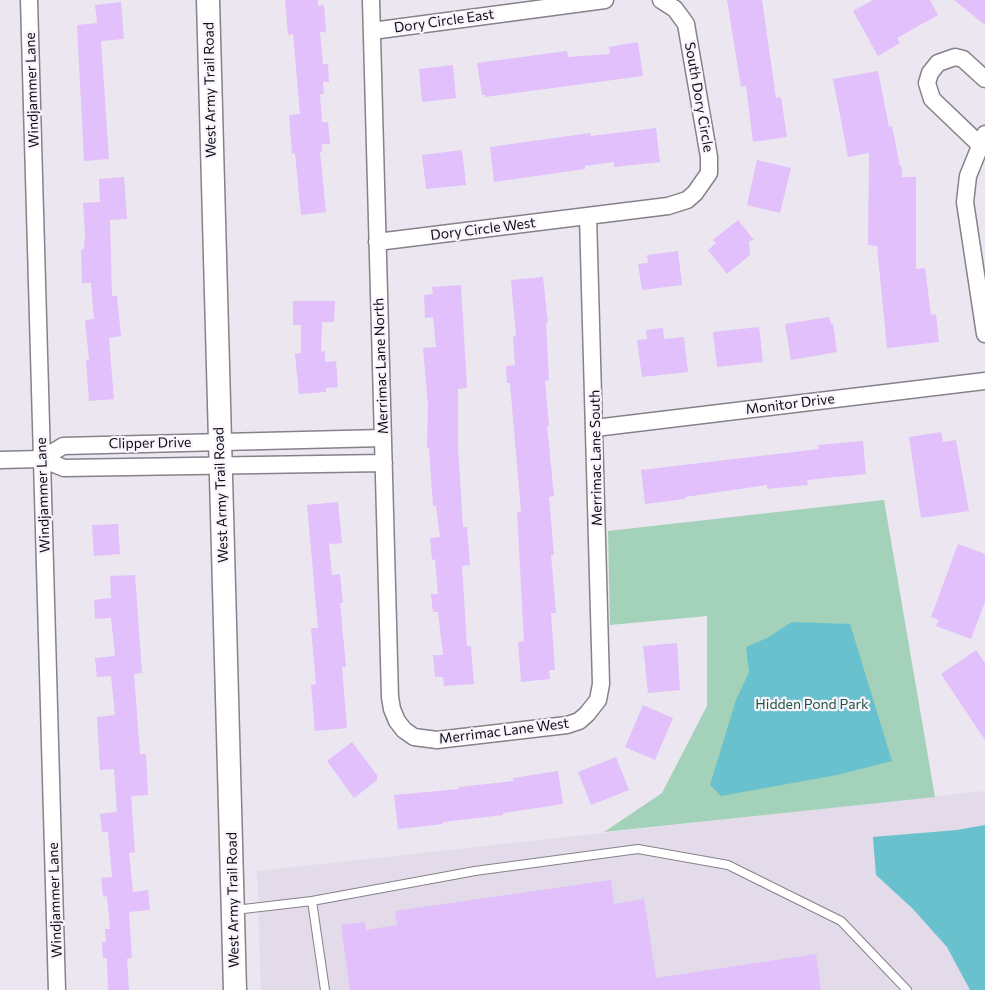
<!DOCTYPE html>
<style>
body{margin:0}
canvas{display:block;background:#ebe6ef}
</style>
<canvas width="985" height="990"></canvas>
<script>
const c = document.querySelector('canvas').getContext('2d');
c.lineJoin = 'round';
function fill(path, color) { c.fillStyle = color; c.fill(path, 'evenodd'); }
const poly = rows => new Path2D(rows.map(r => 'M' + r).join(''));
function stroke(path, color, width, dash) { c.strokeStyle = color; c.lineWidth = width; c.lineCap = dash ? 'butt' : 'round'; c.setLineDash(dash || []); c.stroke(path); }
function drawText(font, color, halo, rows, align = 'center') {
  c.font = font + ' Commissioner,sans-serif'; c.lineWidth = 4.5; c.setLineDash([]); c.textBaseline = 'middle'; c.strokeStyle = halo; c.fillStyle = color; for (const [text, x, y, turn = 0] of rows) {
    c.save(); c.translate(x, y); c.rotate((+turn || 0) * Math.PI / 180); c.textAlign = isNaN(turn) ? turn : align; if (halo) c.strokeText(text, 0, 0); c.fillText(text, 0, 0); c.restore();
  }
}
fill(poly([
 [985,791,985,990,261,990,257,871]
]), '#e3daea');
fill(poly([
 [884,500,935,797,604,832,662,793,707,706,707,616,610,625,608,531]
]), '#a3d1b9');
fill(poly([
 [792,622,850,624,892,761,837,775,721,796,710,785,736,700,749,672,746,647,767,638],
 [985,825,985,990,970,990,947,947,912,908,876,875,873,837,957,830]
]), '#68c1cc');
fill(poly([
 [285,0,318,0,318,6,324,5,326,32,320,32,323,64,328,64,329,82,323,82,324,94,320,94,322,122,328,122,330,144,322,144,322,151,320,152,326,212,301,215,295,153,292,154,289,115,300,114,293,34,288,35],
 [727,0,762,0,776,98,781,97,787,137,753,142,746,86,741,87],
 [873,0,930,0,938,15,897,38,900,43,878,56,853,11],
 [954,0,985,0,985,25],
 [121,2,124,39,101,41,109,159,84,161,77,25,97,23,95,5],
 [638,42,643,76,485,97,485,95,482,95,477,63,567,51,568,57,610,54,609,47],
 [453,65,456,98,422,102,419,69],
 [878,71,889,127,892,126,900,166,902,167,902,177,916,177,916,269,925,268,931,315,936,314,939,342,887,348,877,246,868,245,869,153,848,157,833,79],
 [656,128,660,162,614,167,614,162,585,166,585,169,494,182,490,147,590,133,591,136],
 [462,150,466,185,426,189,422,155],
 [757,160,791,168,780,213,747,205],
 [124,177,127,219,110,220,112,296,117,296,121,336,109,338,114,399,89,401,86,360,89,360,85,320,94,319,91,283,82,283,81,250,84,249,85,235,83,203,100,202,99,179],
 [738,220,754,240,749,241,750,255,727,274,708,250,716,243,713,240],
 [678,251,682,285,642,290,638,264,648,263,647,255],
 [543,277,548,323,546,323,549,380,545,381,549,426,547,426,554,496,549,497,554,555,551,555,556,613,551,613,555,670,549,670,550,679,521,682,518,642,524,641,517,512,521,512,510,383,507,383,506,366,515,365,513,336,516,336,511,280],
 [461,285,467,388,458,389,458,447,463,527,467,527,470,565,462,566,467,646,471,646,474,684,444,686,443,677,435,677,433,655,443,655,438,612,433,612,431,594,438,594,435,559,432,560,430,538,440,537,436,506,433,506,429,448,427,448,428,405,423,348,436,347,433,317,425,318,424,295,433,294,432,287],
 [293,301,335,301,334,322,322,322,321,352,325,351,325,362,336,361,338,387,326,388,326,392,299,394,295,354,301,353,301,325,293,325],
 [829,317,831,324,833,323,837,352,791,360,785,324],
 [759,327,763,362,717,367,713,332],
 [663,328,664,339,684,337,688,372,642,377,637,340,647,339,646,330],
 [941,432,943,442,956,440,969,511,921,518,909,437],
 [863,441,866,474,807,480,808,485,767,489,767,485,685,497,685,499,645,504,641,470,819,449,818,445],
 [338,502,342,543,329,544,332,575,340,574,343,603,340,603,346,667,342,667,347,728,315,731,311,685,316,684,311,628,318,628,307,505],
 [118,524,120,554,94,556,92,525],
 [958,544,985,554,985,602,971,639,936,626,939,620,931,617],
 [135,575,142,673,134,674,140,754,146,754,148,795,131,796,135,852,129,853,133,892,148,890,150,910,129,912,132,958,127,959,129,990,108,990,107,958,103,958,102,942,106,942,105,929,110,929,107,896,103,897,101,878,112,877,108,832,102,832,100,814,117,812,114,769,100,770,97,717,115,715,111,676,97,677,95,658,115,656,111,618,95,619,94,600,111,598,110,576],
 [677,643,680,690,648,693,643,646],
 [976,650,985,663,985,740,941,674],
 [643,705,673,718,655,760,625,747],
 [352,742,377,775,377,780,354,798,327,761],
 [616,757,629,790,591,805,578,772],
 [558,771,563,804,503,813,503,815,443,822,443,824,398,829,394,795,459,789,459,787,514,781,513,778],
 [611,880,614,904,644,899,656,978,816,954,821,990,350,990,341,925,365,922,366,930,397,925,395,911]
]), '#e1c0fb');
const lane = poly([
 [312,901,325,990],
 [235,910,312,901,475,871,638,849,728,865,841,921,907,990]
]);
const street = poly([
 [29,0,57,990],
 [371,0,390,697,392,709,397,721,404,730,414,737,437,740,567,725,579,721,587,714,598,700,601,684,588,216],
 [372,31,605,0],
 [985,134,968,176,965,202,985,334],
 [979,144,932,99,927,83,930,73,938,63,955,57,963,59,985,79],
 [377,242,668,206,687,200,695,193,709,173,709,157,686,24,675,9,661,0],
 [595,428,985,381],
 [42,459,63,446,383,438],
 [0,460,42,459,64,468,384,463]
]);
const secondary = poly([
 [208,0,235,990]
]);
stroke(lane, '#86818a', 10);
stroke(street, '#86818a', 19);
stroke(secondary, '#86818a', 25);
stroke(lane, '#fff', 8);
stroke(street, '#fff', 16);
stroke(secondary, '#fff', 22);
drawText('14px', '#0f0d11', '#f8f3fd', [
 ["Dory Circle East",444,21,-8],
 ["Windjammer Lane",32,90,-92],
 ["West Army Trail Road",210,90,-91],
 ["South Dory Circle",699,97,80],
 ["Dory Circle West",483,229,-7],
 ["Merrimac Lane North",381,366,-92],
 ["Monitor Drive",790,404,-7],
 ["Clipper Drive",150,443,-1],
 ["Merrimac Lane South",596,458,-91],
 ["Windjammer Lane",43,495,-92],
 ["West Army Trail Road",221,495,-92],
 ["Merrimac Lane West",504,731,-7],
 ["Windjammer Lane",55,900,-92],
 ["West Army Trail Road",233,900,-91]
]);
drawText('14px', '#1f553d', '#f8f3fd', [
 ["Hidden Pond Park",812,704]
]);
</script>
